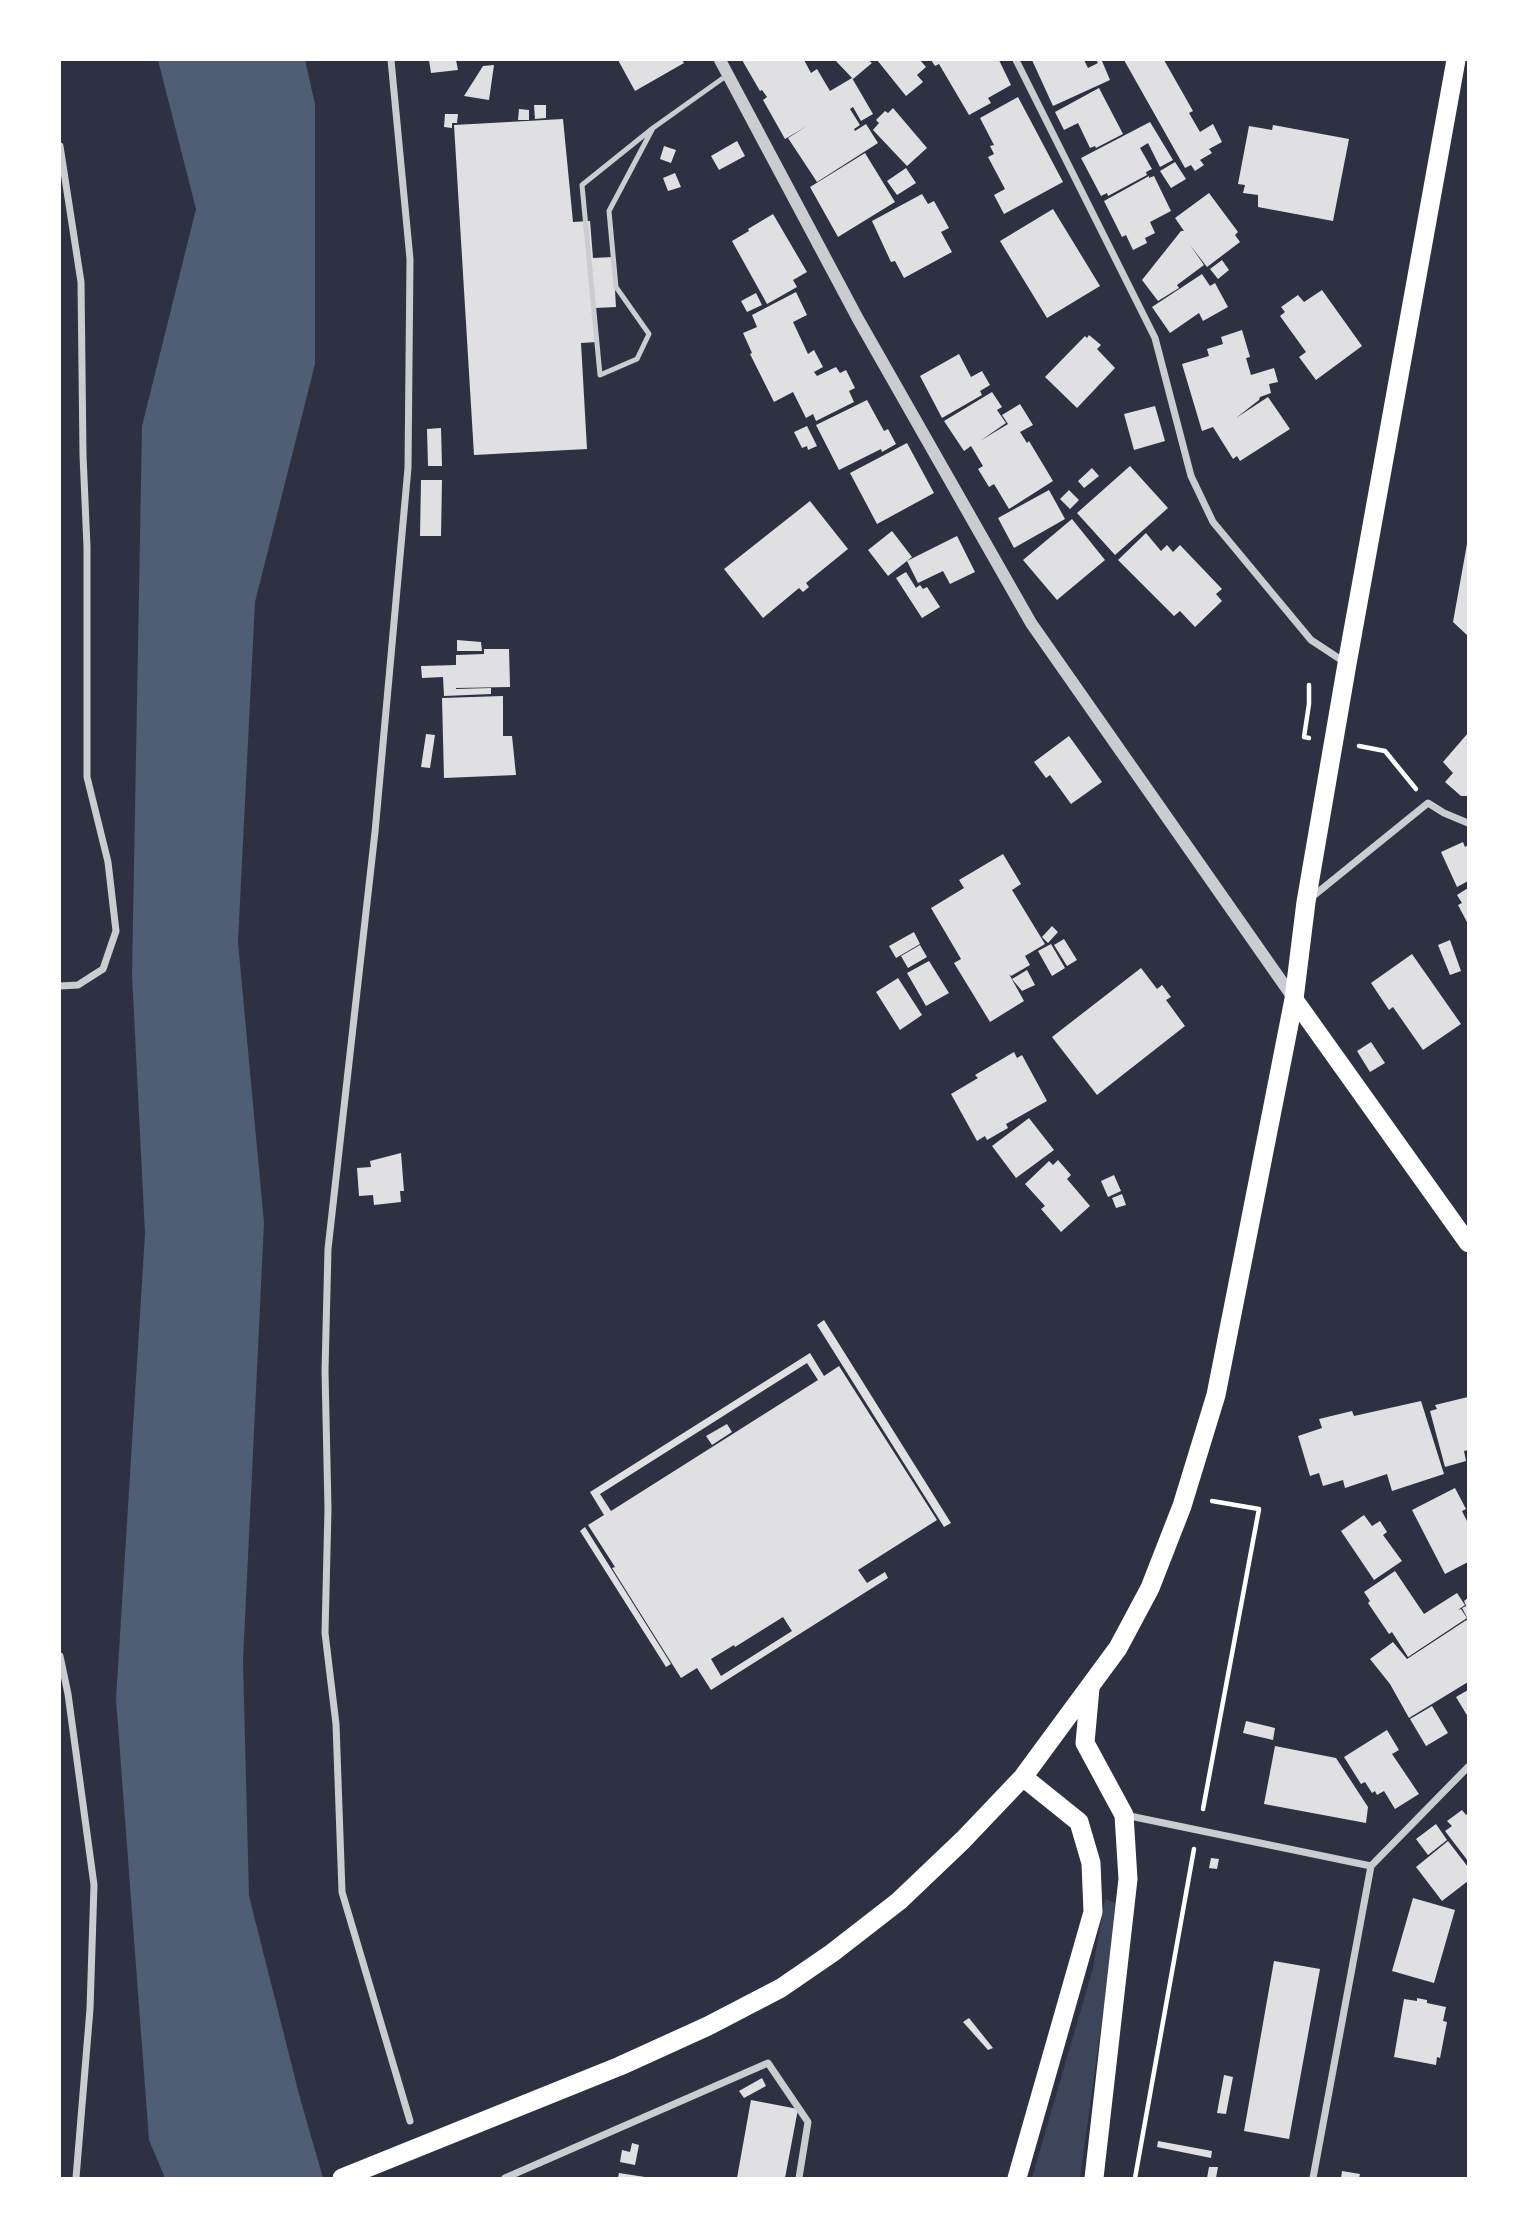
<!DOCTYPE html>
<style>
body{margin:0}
#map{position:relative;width:1528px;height:2238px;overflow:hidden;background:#2d3142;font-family:Commissioner,sans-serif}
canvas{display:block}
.frame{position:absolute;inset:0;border:61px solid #fff;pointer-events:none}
</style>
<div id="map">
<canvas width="1528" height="2238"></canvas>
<div class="frame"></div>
</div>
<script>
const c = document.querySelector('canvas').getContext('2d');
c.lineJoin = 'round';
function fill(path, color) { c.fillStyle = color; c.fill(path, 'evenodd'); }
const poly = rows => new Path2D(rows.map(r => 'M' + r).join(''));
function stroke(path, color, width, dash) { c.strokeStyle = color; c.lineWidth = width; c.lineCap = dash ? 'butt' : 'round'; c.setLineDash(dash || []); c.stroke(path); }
fill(poly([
 [1105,1899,1118,1904,1080,2178,1032,2178,1093,1968]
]), '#3c4559');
fill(poly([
 [158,60,305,60,315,104,315,364,255,602,238,942,264,1223,243,1661,249,1896,300,2098,323,2178,165,2178,149,2140,116,1699,145,1234,132,975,142,426,196,209]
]), '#4f5d75');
fill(poly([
 [429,60,456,60,458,70,431,73],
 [618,60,682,60,684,63,635,91],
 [742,60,804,60,811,73,817,69,830,91,852,78,873,114,861,121,853,107,850,109,860,125,854,129,855,131,866,124,878,143,817,182,788,138,807,126,785,139,763,100,767,97,762,90,760,91],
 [835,60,868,60,872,63,853,79],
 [877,60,920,60,926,67,917,75,923,82,906,96],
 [931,60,999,60,1011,85,988,98,991,103,969,115,939,64,935,66],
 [1032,60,1084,60,1088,68,1098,63,1096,60,1106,60,1102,61,1110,80,1053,106],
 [1124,60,1164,60,1193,111,1189,113,1200,132,1213,124,1222,142,1209,149,1212,153,1200,160,1204,165,1195,171,1191,165,1185,168],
 [494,65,489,100,464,96,483,66],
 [1099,88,1123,134,1096,148,1095,146,1090,148,1078,123,1064,130,1055,112],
 [1018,97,1063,182,1004,214,994,195,1005,189,988,157,994,154,990,146,994,145,980,118],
 [534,105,546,105,546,118,535,119],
 [893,108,927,148,907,166,873,130,879,123,876,120,885,111,888,113],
 [519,109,529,110,529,120,518,120],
 [445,114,458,114,457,123,452,123,452,128,444,127],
 [563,119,573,222,590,221,593,258,613,257,616,307,595,308,597,342,581,343,587,449,474,455,454,125],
 [1150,122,1173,160,1160,167,1148,143,1140,148,1152,169,1146,172,1147,175,1108,196,1107,193,1101,196,1081,158],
 [1273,125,1349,139,1333,221,1258,207,1258,195,1243,193,1245,185,1238,184,1249,126,1272,130],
 [737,141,745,156,719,170,711,156],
 [664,146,676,150,671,163,660,159],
 [865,153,895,202,838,237,810,187],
 [1175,162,1186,179,1171,188,1160,171],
 [906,168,916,183,897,195,887,181],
 [675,173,681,187,668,191,663,178],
 [1149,176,1149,178,1154,176,1171,211,1150,222,1155,233,1145,238,1147,243,1133,250,1126,235,1122,237,1104,201],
 [1209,193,1238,232,1235,235,1240,242,1207,267,1190,245,1204,265,1177,285,1179,288,1158,301,1142,280,1181,231,1184,231,1175,218],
 [922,194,928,204,934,201,949,228,941,232,952,252,904,278,895,261,891,262,872,221],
 [1053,209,1100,286,1047,318,1000,241],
 [773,214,807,272,793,280,797,287,767,304,732,241,749,231,748,229],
 [1222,260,1229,270,1218,279,1210,269],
 [1202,274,1210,286,1215,283,1228,307,1203,321,1199,313,1170,333,1152,307],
 [1322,290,1362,346,1316,380,1299,357,1306,352,1280,316,1285,312,1281,307,1298,295,1304,302],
 [796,292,807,315,793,322,808,354,814,350,823,367,814,372,817,376,836,367,840,373,846,370,855,388,849,391,854,402,816,421,813,414,806,418,793,392,774,402,750,354,752,353,743,333,757,327,752,315],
 [756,293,762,305,747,312,741,301],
 [1242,330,1250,357,1246,358,1251,375,1274,368,1278,382,1269,384,1271,393,1260,397,1259,400,1236,418,1268,397,1290,429,1240,461,1237,456,1233,459,1213,427,1202,431,1182,364,1209,356,1207,349,1223,344,1221,337],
 [1089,335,1101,345,1097,349,1115,368,1077,408,1045,377,1085,336,1087,338],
 [959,354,971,377,982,371,990,385,980,391,982,395,942,418,920,376],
 [992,392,1002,407,997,410,1006,423,980,441,1008,424,1002,415,1020,404,1033,425,1020,432,1027,443,1029,441,1053,481,1009,509,994,484,989,487,978,469,983,466,971,446,964,451,944,421],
 [867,400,884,431,888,429,896,444,882,452,881,449,839,470,816,425],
 [1155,406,1165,441,1134,450,1124,414],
 [807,426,817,446,808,450,807,446,802,448,794,432],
 [441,428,442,466,428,466,427,429],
 [907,443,934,493,877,524,850,473],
 [1130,466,1168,508,1115,555,1077,513],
 [1092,468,1099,476,1084,488,1078,481],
 [421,480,442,480,441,536,420,536],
 [1049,490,1065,519,1014,548,998,518],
 [1069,490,1079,500,1070,509,1060,499],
 [810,501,848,549,806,583,809,587,803,592,799,588,763,618,724,569],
 [1072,519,1105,560,1057,600,1023,560],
 [892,531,912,557,888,576,868,550],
 [1146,533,1161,551,1167,545,1173,552,1180,545,1222,589,1216,594,1222,601,1195,627,1180,611,1174,616,1118,560],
 [957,536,975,572,950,584,943,571,918,583,907,561],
 [1467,544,1468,544,1468,636,1453,622],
 [906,572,916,588,920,585,923,589,927,587,940,607,922,618,896,578],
 [457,640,481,642,482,651,457,651],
 [484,649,509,649,510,687,456,688,456,689,491,688,491,694,444,696,443,677,422,678,421,666,456,665,456,655,484,654],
 [503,696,503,736,512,736,516,775,444,778,442,698],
 [1468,733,1468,796,1461,796,1445,782,1453,773,1443,762],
 [426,734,435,735,430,768,421,767],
 [1069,736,1102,782,1071,804,1050,775,1046,778,1034,762],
 [1463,842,1465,847,1468,845,1468,881,1457,887,1441,852],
 [1003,854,1021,884,1012,890,1045,944,1025,956,1030,965,1011,976,1009,974,1024,1001,990,1022,954,963,961,959,931,908,964,888,959,880],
 [1468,888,1468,924,1458,905,1462,903,1457,895],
 [1052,926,1058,932,1048,943,1042,937],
 [914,932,920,944,896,958,889,946],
 [1064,939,1077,960,1067,966,1054,945],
 [1450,940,1461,971,1450,975,1438,945],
 [1051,944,1065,968,1052,976,1038,951],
 [920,945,927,957,908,968,901,956],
 [1412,954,1461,1024,1423,1050,1393,1007,1389,1010,1371,983],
 [929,961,949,993,926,1006,907,973],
 [1141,968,1157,989,1162,985,1171,997,1166,1000,1185,1026,1097,1095,1052,1037],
 [1027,970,1035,985,1022,991,1012,979],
 [898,978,922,1015,900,1030,876,992],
 [1371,1042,1385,1063,1370,1072,1357,1051],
 [1014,1052,1017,1058,1022,1055,1047,1101,1006,1124,1008,1128,987,1140,985,1136,977,1141,951,1094,978,1078,975,1075],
 [1029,1118,1054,1150,1016,1178,992,1146],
 [401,1153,404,1191,400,1191,401,1202,374,1205,373,1195,359,1196,357,1168,371,1167,370,1161],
 [1058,1160,1071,1175,1067,1179,1090,1206,1061,1232,1041,1209,1045,1206,1025,1184,1049,1161,1053,1165],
 [1114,1175,1121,1191,1108,1197,1101,1181],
 [1122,1194,1126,1205,1116,1208,1112,1198],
 [824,1320,951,1523,944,1527,817,1325],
 [810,1353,824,1376,839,1366,937,1520,858,1570,867,1583,885,1572,888,1578,711,1690,697,1668,681,1678,612,1568,615,1567,588,1525,604,1515,590,1492],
 [807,1363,818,1380,611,1511,600,1494],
 [783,1617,792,1631,721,1676,711,1659,734,1645,735,1647],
 [1468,1397,1468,1450,1464,1451,1466,1461,1445,1467,1430,1411,1437,1409,1435,1405],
 [1421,1401,1444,1474,1392,1491,1387,1474,1345,1488,1343,1480,1323,1486,1319,1473,1310,1476,1298,1436,1322,1428,1319,1419,1352,1411,1354,1416],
 [727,1424,732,1432,712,1445,706,1436],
 [1455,1488,1466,1509,1462,1511,1468,1523,1468,1562,1445,1574,1412,1510],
 [1364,1515,1372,1526,1380,1521,1387,1532,1383,1535,1402,1561,1374,1580,1341,1531],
 [585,1527,671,1664,666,1667,580,1531],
 [1395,1571,1424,1614,1457,1593,1465,1605,1458,1610,1461,1609,1467,1618,1408,1657,1392,1632,1389,1634,1368,1603,1370,1601,1364,1592],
 [1468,1598,1468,1682,1409,1718,1390,1684,1370,1659,1393,1642,1407,1659,1468,1619,1462,1608,1466,1606,1467,1608,1464,1601],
 [1468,1690,1468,1717,1456,1697],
 [1432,1706,1448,1733,1426,1746,1410,1719],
 [1246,1721,1275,1728,1273,1740,1243,1733],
 [1387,1730,1399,1750,1392,1754,1419,1794,1395,1809,1384,1791,1377,1795,1375,1791,1372,1793,1365,1782,1361,1784,1344,1757],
 [1275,1746,1336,1758,1368,1807,1366,1823,1264,1804],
 [1462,1810,1466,1815,1468,1813,1468,1861,1445,1831,1452,1826,1447,1821],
 [1436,1824,1447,1840,1428,1855,1416,1839],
 [1448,1841,1468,1867,1468,1881,1442,1901,1416,1867],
 [1211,1858,1219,1859,1217,1869,1209,1868],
 [1413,1898,1455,1910,1434,1983,1392,1971],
 [1274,1961,1320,1969,1289,2139,1244,2131],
 [1417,1998,1427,2000,1427,2003,1446,2007,1443,2021,1447,2022,1440,2058,1437,2057,1436,2065,1394,2057,1404,1999,1417,2001],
 [969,2018,993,2048,988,2050,963,2022],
 [1224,2075,1233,2077,1226,2114,1217,2113],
 [762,2078,766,2086,744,2098,739,2091],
 [751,2100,798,2109,785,2178,737,2178],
 [1158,2141,1212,2151,1211,2158,1157,2147],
 [632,2143,639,2145,635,2165,620,2162,622,2150,630,2152],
 [1209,2167,1218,2167,1216,2178,1207,2178],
 [1342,2171,1360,2174,1359,2178,1341,2178],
 [619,2173,645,2177,645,2178,618,2178]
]), '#e0e0e3');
stroke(poly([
 [1309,685,1309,704,1304,737,1309,738],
 [1359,746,1385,751,1416,789],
 [1203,1809,1259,1509,1212,1501],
 [1135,2178,1194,1849]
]), '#fff', 4.5);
stroke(poly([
 [653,128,582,185,600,375,637,359,649,334,616,287,609,211,653,128,726,76]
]), '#caccd0', 5);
stroke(poly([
 [391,60,410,259,408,468,375,832,328,1249,325,1371,328,1509,325,1633,336,1724,342,1892,410,2121],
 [1016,60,1155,338,1191,476,1213,522,1311,640,1346,663],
 [60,146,81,282,83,455,87,547,87,777,108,862,116,931,103,969,78,985,60,986],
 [1312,897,1428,803,1444,813,1468,823],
 [60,1656,68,1694,94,1885,90,2009,76,2178],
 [1125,1815,1371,1866],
 [505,2178,768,2063,808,2122,799,2178],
 [1313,2178,1371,1866,1468,1767]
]), '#caccd0', 7);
stroke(poly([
 [720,60,858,319,1031,623,1294,999]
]), '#caccd0', 12);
stroke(poly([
 [1294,999,1468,1243]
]), '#fff', 18);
stroke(poly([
 [1090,1688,1085,1743,1124,1815,1128,1879,1094,2178],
 [342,2178,620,2066,708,2026,781,1988,832,1953,899,1901,963,1840,1023,1777,1118,1648,1150,1588,1182,1506,1216,1395,1294,999,1306,902,1347,664,1456,60],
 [1017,2178,1093,1912,1091,1863,1079,1822,1023,1777]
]), '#fff', 19);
</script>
